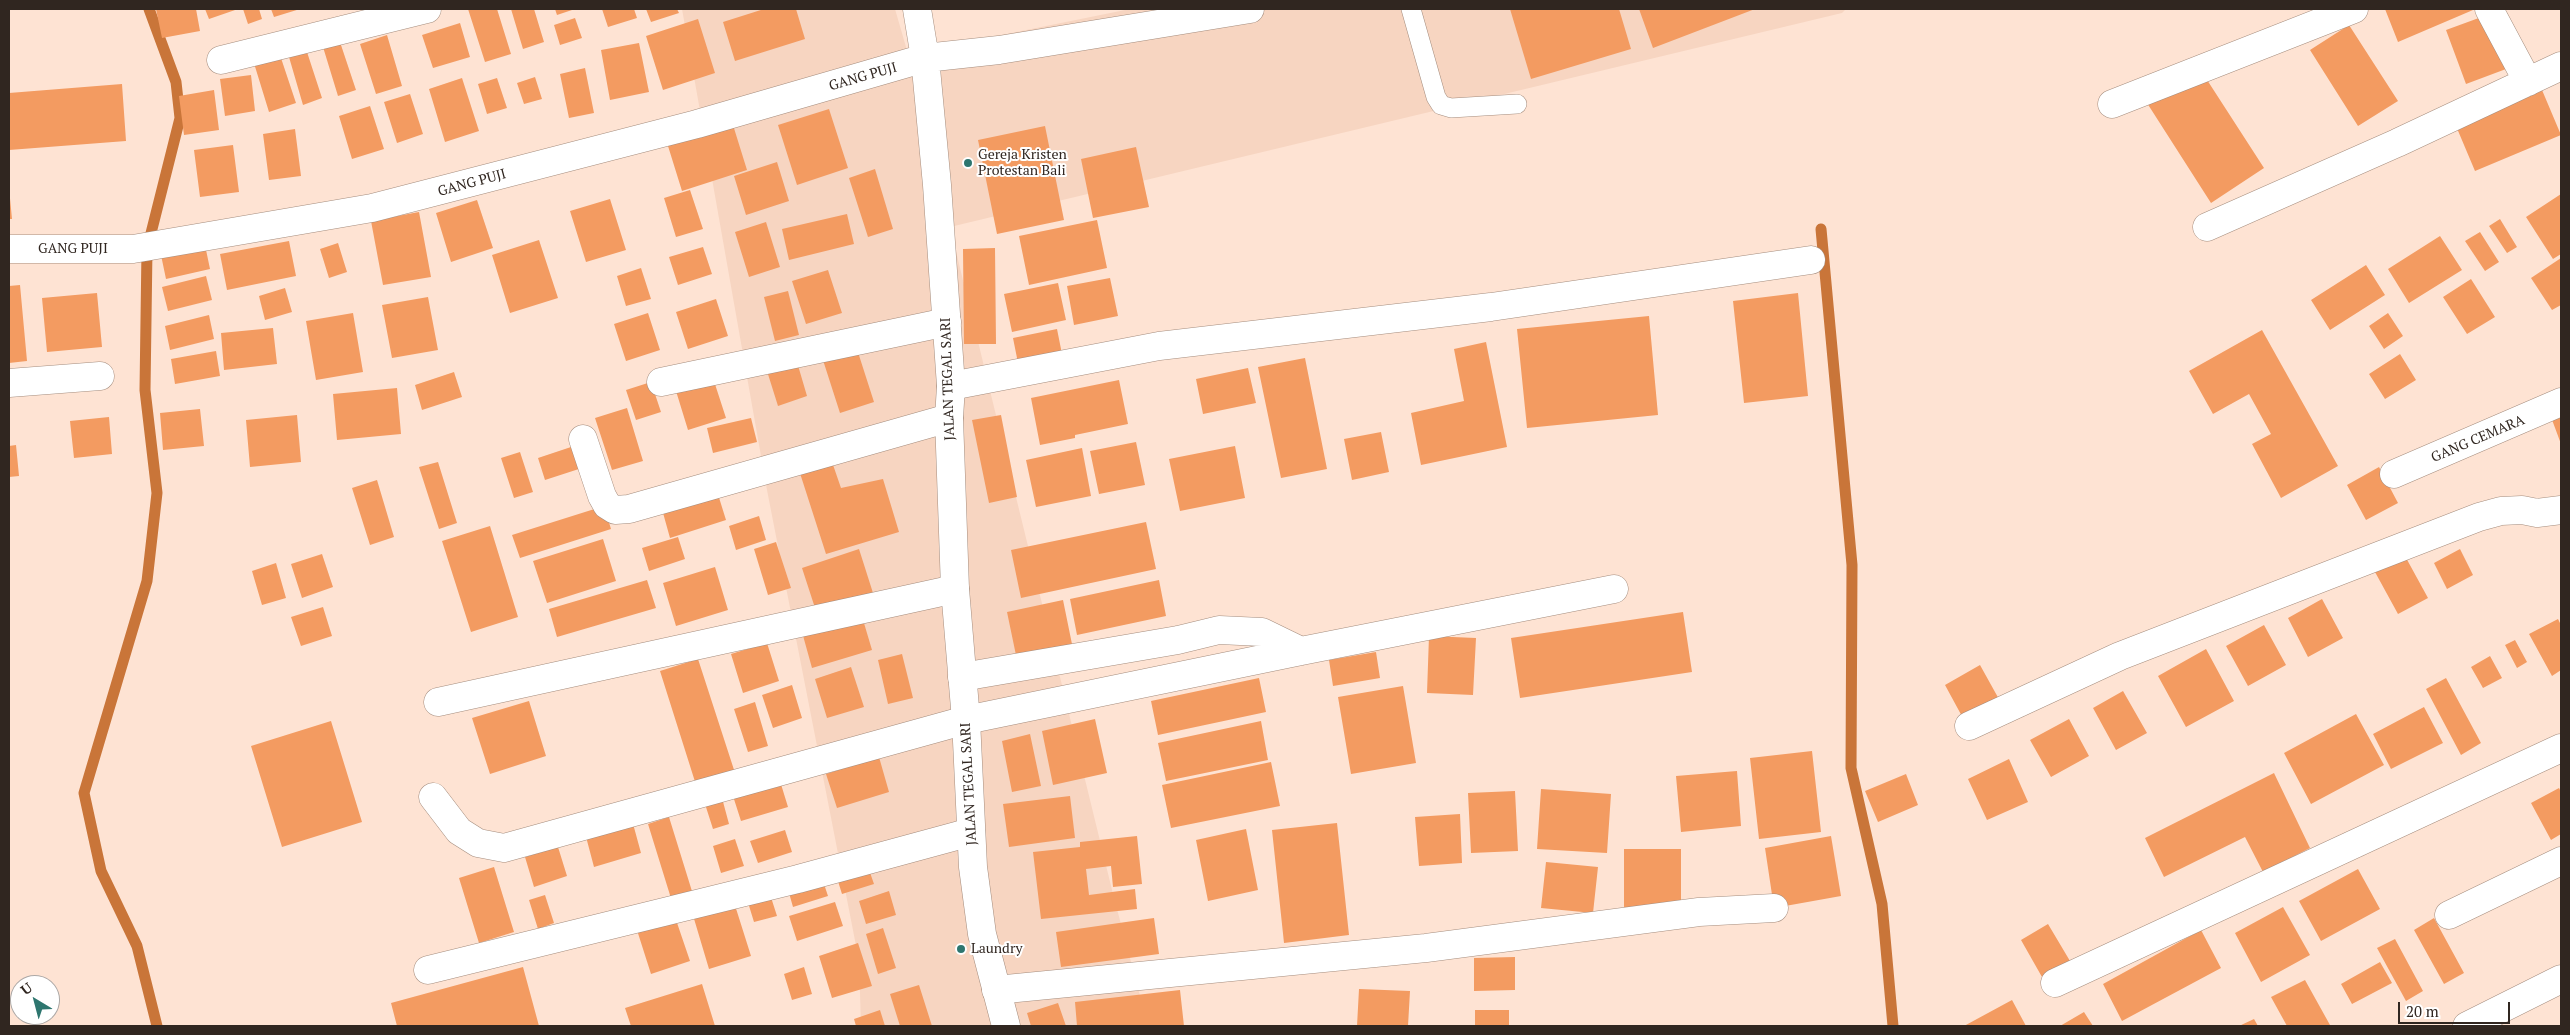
<!DOCTYPE html>
<style>
body{margin:0}
#map{position:relative;width:2570px;height:1035px;overflow:hidden;background:#fee3d3;font-family:"PT Serif",serif}
canvas{display:block}
.frame{position:absolute;inset:0;border:10px solid #302620;pointer-events:none}
.north{position:absolute;left:10px;top:975px;width:50px;height:50px;box-sizing:border-box;background:#fff;border:1px solid #aca8a6;border-radius:50%;rotate:323deg;font-size:14px;font-weight:700;line-height:20px;text-align:center;color:#302620}
.north::after{content:'';display:block;margin:auto;width:18px;height:22px;background:#2e766f;clip-path:polygon(50% 0,100% 100%,50% 72%,0 100%)}
.scale{position:absolute;left:2398px;top:1002px;width:112px;height:22px;box-sizing:border-box;border:2px solid #302620;border-top:0;padding-left:6px;font-size:15px;line-height:18px;white-space:nowrap;color:#302620;-webkit-text-stroke:4px #fff;paint-order:stroke}
</style>
<div id="map">
<canvas width="2570" height="1035"></canvas>
<div class="frame"></div>
<div class="north">U</div>
<div class="scale">20 m</div>
</div>
<script>
const c = document.querySelector('canvas').getContext('2d');
c.lineJoin = 'round';
function fill(path, color) { c.fillStyle = color; c.fill(path, 'evenodd'); }
const poly = rows => new Path2D(rows.map(r => 'M' + r).join(''));
function stroke(path, color, width, dash) { c.strokeStyle = color; c.lineWidth = width; c.lineCap = dash ? 'butt' : 'round'; c.setLineDash(dash || []); c.stroke(path); }
function drawText(font, color, halo, rows, align = 'center') {
  c.font = font + ' "PT Serif",serif'; c.lineWidth = 4; c.setLineDash([]); c.textBaseline = 'middle'; c.strokeStyle = halo; c.fillStyle = color; for (const [text, x, y, turn = 0] of rows) {
    c.save(); c.translate(x, y); c.rotate((+turn || 0) * Math.PI / 180); c.textAlign = isNaN(turn) ? turn : align; if (halo) c.strokeText(text, 0, 0); c.fillText(text, 0, 0); c.restore();
  }
}
fill(poly([
 [682,9,895,9,908,54,1130,9,1846,9,1842,13,950,227,1113,894,1148,1026,861,1026,859,961,767,490]
]), '#f7d5c1');
stroke(poly([
 [149,9,176,82,180,118,147,249,145,390,157,493,147,581,84,793,101,871,137,946,157,1026],
 [1821,229,1852,565,1851,768,1882,904,1893,1026]
]), '#c97539', 11);
fill(poly([
 [156,9,196,9,200,31,162,38],
 [205,9,238,9,209,19],
 [243,9,259,9,262,19,248,24],
 [271,9,300,9,274,17],
 [468,9,497,9,511,54,485,62],
 [511,9,534,9,544,42,523,49],
 [555,9,575,9,557,15],
 [602,9,634,9,637,18,608,27],
 [646,9,677,9,679,13,651,22],
 [764,9,796,9,805,39,735,61,723,22],
 [1510,9,1619,9,1631,49,1531,79],
 [1639,9,1755,9,1653,48],
 [2385,9,2473,9,2473,10,2398,42],
 [2487,15,2506,69,2466,84,2446,30],
 [575,18,582,38,560,45,554,25],
 [698,19,715,73,663,90,646,36],
 [460,23,470,57,433,68,422,35],
 [2349,25,2398,101,2358,126,2310,50],
 [387,35,402,86,376,94,360,44],
 [340,42,356,90,338,96,323,47],
 [639,43,649,92,610,100,601,50],
 [279,52,296,103,269,112,253,60],
 [307,52,322,98,303,105,289,57],
 [585,68,594,113,569,118,560,74],
 [2200,69,2264,168,2211,203,2147,103],
 [251,75,255,111,225,116,220,79],
 [535,77,542,99,524,104,517,83],
 [462,78,479,131,445,142,429,89],
 [497,78,507,108,487,114,478,84],
 [122,84,126,141,9,150,9,93],
 [214,90,219,130,184,135,179,96],
 [2542,90,2561,135,2475,171,2456,126],
 [410,94,423,134,397,143,384,102],
 [370,106,384,149,352,159,339,116],
 [829,109,848,168,797,185,778,125],
 [733,125,747,170,682,191,668,146],
 [1045,126,1064,220,997,234,978,140],
 [295,129,301,176,269,180,263,134],
 [233,145,239,192,200,197,194,150],
 [1136,147,1149,207,1093,218,1081,159],
 [777,162,789,201,746,215,734,176],
 [875,169,893,229,868,237,849,178],
 [9,188,12,219,9,219],
 [690,190,703,229,676,237,664,198],
 [2561,194,2561,254,2553,259,2526,217],
 [610,199,626,250,586,262,570,211],
 [477,200,493,248,451,262,436,213],
 [419,212,431,277,383,285,371,221],
 [847,214,854,244,789,260,782,229],
 [2500,219,2517,247,2507,253,2489,226],
 [1097,220,1107,268,1029,285,1019,236],
 [766,222,780,267,749,277,735,232],
 [2480,232,2499,262,2485,271,2465,241],
 [2440,236,2462,270,2409,303,2388,269],
 [539,240,558,298,510,313,492,255],
 [289,241,296,276,227,290,220,254],
 [338,243,347,272,329,278,320,249],
 [205,245,210,269,166,279,161,255],
 [703,247,712,274,678,285,669,257],
 [995,248,996,344,964,344,963,249],
 [2561,258,2561,305,2552,310,2531,278],
 [2366,265,2385,295,2330,330,2311,300],
 [641,268,651,299,626,306,617,276],
 [828,270,842,313,806,324,792,281],
 [206,276,212,300,168,311,162,287],
 [1110,278,1118,316,1074,325,1067,286],
 [2471,279,2495,317,2467,334,2443,297],
 [1058,283,1066,320,1012,332,1004,294],
 [20,285,27,361,9,363,9,286],
 [285,288,292,312,265,320,259,296],
 [788,291,799,335,775,341,764,297],
 [97,293,102,347,47,352,42,298],
 [1798,293,1808,396,1744,403,1733,301],
 [428,297,438,350,392,358,382,305],
 [716,299,728,336,688,349,676,312],
 [353,313,363,372,316,380,306,321],
 [648,313,660,350,626,361,614,324],
 [2388,313,2403,336,2384,349,2369,326],
 [209,315,214,339,170,350,165,326],
 [1649,316,1658,415,1527,428,1517,329],
 [273,328,277,364,224,370,221,333],
 [1057,329,1062,354,1018,363,1013,338],
 [2262,330,2338,466,2281,498,2252,444,2271,434,2249,394,2213,414,2189,371],
 [1486,342,1507,447,1421,465,1411,413,1464,401,1454,349],
 [856,346,874,402,840,413,822,357],
 [216,351,220,376,175,384,171,359],
 [2400,354,2416,380,2385,399,2369,374],
 [1305,358,1327,469,1281,478,1258,367],
 [797,362,807,396,778,406,767,371],
 [1248,368,1256,403,1203,414,1196,379],
 [454,372,462,397,422,410,415,385],
 [713,378,726,418,688,430,676,391],
 [1119,380,1128,424,1075,435,1075,438,1040,445,1031,398],
 [651,382,661,412,636,420,626,390],
 [397,388,401,434,337,440,333,394],
 [627,408,643,461,612,470,595,418],
 [200,409,204,446,163,450,160,413],
 [2561,413,2561,444,2551,417],
 [297,415,301,462,250,467,246,420],
 [1001,415,1017,497,989,503,972,420],
 [109,417,112,454,74,458,70,421],
 [751,418,757,442,713,453,707,428],
 [1381,432,1389,472,1352,480,1344,439],
 [1136,442,1145,485,1099,494,1090,451],
 [16,445,19,476,9,477,9,446],
 [577,445,585,467,545,480,538,458],
 [1235,446,1245,498,1180,511,1169,459],
 [1082,448,1091,496,1036,507,1026,460],
 [520,452,533,492,514,498,501,458],
 [831,459,841,488,883,479,899,532,826,554,798,467],
 [438,462,457,523,439,529,419,467],
 [2379,467,2398,503,2366,520,2347,485],
 [377,480,394,537,370,545,352,488],
 [716,488,726,520,670,538,660,502],
 [604,506,611,529,520,558,512,535],
 [759,516,766,540,736,550,729,526],
 [1146,522,1156,569,1021,598,1011,550],
 [490,526,518,617,471,632,442,541],
 [678,537,685,559,649,571,642,548],
 [603,539,616,581,547,603,533,561],
 [776,542,791,588,768,595,754,549],
 [859,549,873,593,816,611,802,568],
 [2460,549,2473,575,2447,589,2434,563],
 [322,554,333,587,302,598,291,564],
 [2405,556,2428,598,2398,614,2375,572],
 [276,563,286,598,262,605,252,571],
 [715,567,728,610,676,626,663,583],
 [647,580,656,608,557,637,549,609],
 [1159,580,1166,616,1077,635,1070,599],
 [2322,599,2343,638,2308,657,2288,618],
 [1063,600,1073,649,1017,660,1007,612],
 [323,607,332,636,301,646,291,617],
 [1683,612,1692,672,1520,698,1511,638],
 [861,613,872,650,812,668,802,632],
 [2558,619,2561,625,2561,670,2552,676,2529,634],
 [2264,625,2286,665,2248,686,2226,646],
 [1429,636,1476,638,1473,695,1427,693],
 [2515,640,2527,662,2517,668,2505,645],
 [767,643,779,681,743,693,731,654],
 [2206,649,2234,701,2186,727,2158,676],
 [1376,652,1380,678,1333,686,1329,660],
 [902,654,913,698,888,704,878,660],
 [2490,656,2502,678,2483,688,2471,667],
 [698,659,736,776,697,788,660,671],
 [1980,665,2000,701,1964,720,1945,685],
 [851,667,864,707,827,718,815,679],
 [1259,678,1266,712,1158,735,1151,701],
 [2446,678,2481,743,2461,755,2426,689],
 [792,685,802,718,773,728,762,695],
 [1403,686,1416,763,1351,774,1338,697],
 [2123,691,2147,733,2116,750,2093,708],
 [529,701,546,756,490,774,472,718],
 [755,702,768,746,748,752,734,709],
 [2424,707,2443,743,2391,769,2373,734],
 [2356,714,2384,765,2311,804,2284,753],
 [1095,719,1107,773,1053,785,1042,731],
 [2069,719,2089,756,2051,777,2030,740],
 [331,721,362,822,282,847,251,746],
 [1261,721,1268,760,1166,781,1158,743],
 [1030,734,1041,786,1012,792,1002,741],
 [1812,751,1821,832,1759,839,1750,758],
 [879,757,889,792,837,808,826,774],
 [2009,759,2028,802,1987,820,1968,779],
 [1271,762,1280,806,1171,828,1162,785],
 [1737,771,1741,826,1681,832,1676,776],
 [2274,773,2310,848,2263,872,2245,837,2164,877,2145,838],
 [1906,774,1918,805,1878,822,1865,791],
 [780,781,788,807,741,821,733,796],
 [2559,788,2561,792,2561,834,2551,840,2531,803],
 [1541,789,1611,794,1607,853,1537,849],
 [1515,791,1518,851,1471,853,1468,793],
 [1070,796,1075,838,1009,847,1003,804],
 [722,798,729,824,713,829,705,804],
 [1460,814,1462,863,1419,866,1415,817],
 [669,817,695,901,674,908,648,824],
 [632,820,641,853,594,867,585,833],
 [1337,823,1349,935,1284,943,1272,830],
 [1246,829,1258,890,1208,901,1196,840],
 [785,830,792,852,758,863,750,841],
 [1137,836,1142,884,1113,887,1111,866,1086,869,1089,895,1135,889,1137,909,1041,919,1033,852,1080,847,1080,842],
 [1831,836,1841,896,1774,908,1765,848],
 [735,839,744,866,721,873,713,846],
 [558,847,567,876,534,887,525,857],
 [1624,849,1681,849,1681,908,1624,908],
 [1546,862,1598,867,1593,913,1541,908],
 [867,864,874,884,842,894,836,875],
 [494,867,514,932,479,943,459,878],
 [2358,869,2380,909,2321,941,2299,901],
 [821,875,828,896,793,907,787,886],
 [768,888,777,916,754,922,746,896],
 [889,891,896,915,866,924,859,901],
 [545,895,554,923,538,929,529,900],
 [733,899,751,956,709,969,692,912],
 [835,902,843,926,797,941,789,916],
 [2283,907,2310,955,2261,982,2235,933],
 [674,914,690,961,651,974,636,927],
 [1154,918,1159,954,1061,967,1056,932],
 [2434,918,2464,973,2444,984,2414,930],
 [2048,924,2070,961,2042,977,2021,940],
 [883,928,896,968,878,974,866,934],
 [2201,930,2221,968,2122,1021,2103,984],
 [2395,939,2423,991,2406,1001,2377,948],
 [858,943,872,986,832,998,819,956],
 [1515,957,1515,990,1474,991,1474,958],
 [2380,962,2392,983,2352,1004,2341,984],
 [523,967,539,1026,397,1026,391,1003],
 [804,967,812,994,792,1000,784,974],
 [2305,980,2330,1025,2328,1026,2287,1026,2271,997],
 [702,984,715,1026,631,1026,625,1008],
 [919,985,932,1026,900,1026,890,994],
 [1359,989,1410,991,1408,1026,1357,1026],
 [1180,990,1184,1026,1077,1026,1075,1002],
 [2012,1000,2026,1026,1964,1026],
 [1058,1003,1066,1026,1031,1026,1027,1013],
 [880,1010,885,1026,856,1026,854,1019],
 [1475,1010,1509,1010,1509,1026,1475,1026],
 [2084,1012,2093,1026,2060,1026],
 [2254,1019,2258,1026,2239,1026]
]), '#f39b61');
const service = poly([
 [1411,9,1436,97,1441,105,1451,108,1517,104]
]);
const minor = poly([
 [2489,9,2528,82],
 [221,60,427,9],
 [2112,104,2354,9],
 [2207,227,2397,143,2561,66],
 [661,382,947,322],
 [9,383,100,376],
 [951,386,1159,346,1491,307,1811,260],
 [583,439,602,496,607,505,615,510,629,509,949,418],
 [2394,474,2561,402],
 [962,677,1178,640,1219,630,1262,632,1301,651],
 [438,702,955,589],
 [1969,726,2120,656,2479,517,2501,511,2522,510,2537,513,2561,510],
 [433,797,459,831,478,843,504,848,966,720,1301,651,1614,589],
 [2449,915,2561,861],
 [428,970,798,879,971,832],
 [2055,983,2561,748],
 [996,990,1426,948,1699,912,1774,908],
 [2467,1026,2561,979]
]);
const tertiary = poly([
 [9,249,133,249,372,208,697,124,925,58,917,9],
 [1006,1026,982,934,973,867,966,720,955,589,949,418,951,386,937,185,925,58,999,50,1250,9]
]);
stroke(service, '#a58d7e', 20);
stroke(minor, '#a58d7e', 29);
stroke(tertiary, '#a58d7e', 29);
stroke(service, '#fff', 19);
stroke(minor, '#fff', 28);
stroke(tertiary, '#fff', 28);
for (const [x, y, r, color] of [
 [968,163,5,"#2e766f"],
 [961,949,5,"#2e766f"]
]) { const dot = new Path2D(); dot.arc(x, y, r, 0, 2 * Math.PI); c.fillStyle = color; c.fill(dot); stroke(dot, '#fff', 2); }
drawText('14px', '#302620', '#fff', [
 ["GANG PUJI",863,77,-16],
 ["GANG PUJI",472,183,-15],
 ["GANG PUJI",73,249],
 ["JALAN TEGAL SARI",948,379,-92],
 ["GANG CEMARA",2478,439,-23],
 ["JALAN TEGAL SARI",969,784,-93]
]);
drawText('14px', '#302620', '#fff', [
 ["Gereja Kristen",978,155],
 ["Protestan Bali",978,171],
 ["Laundry",971,949]
], 'left');
</script>
